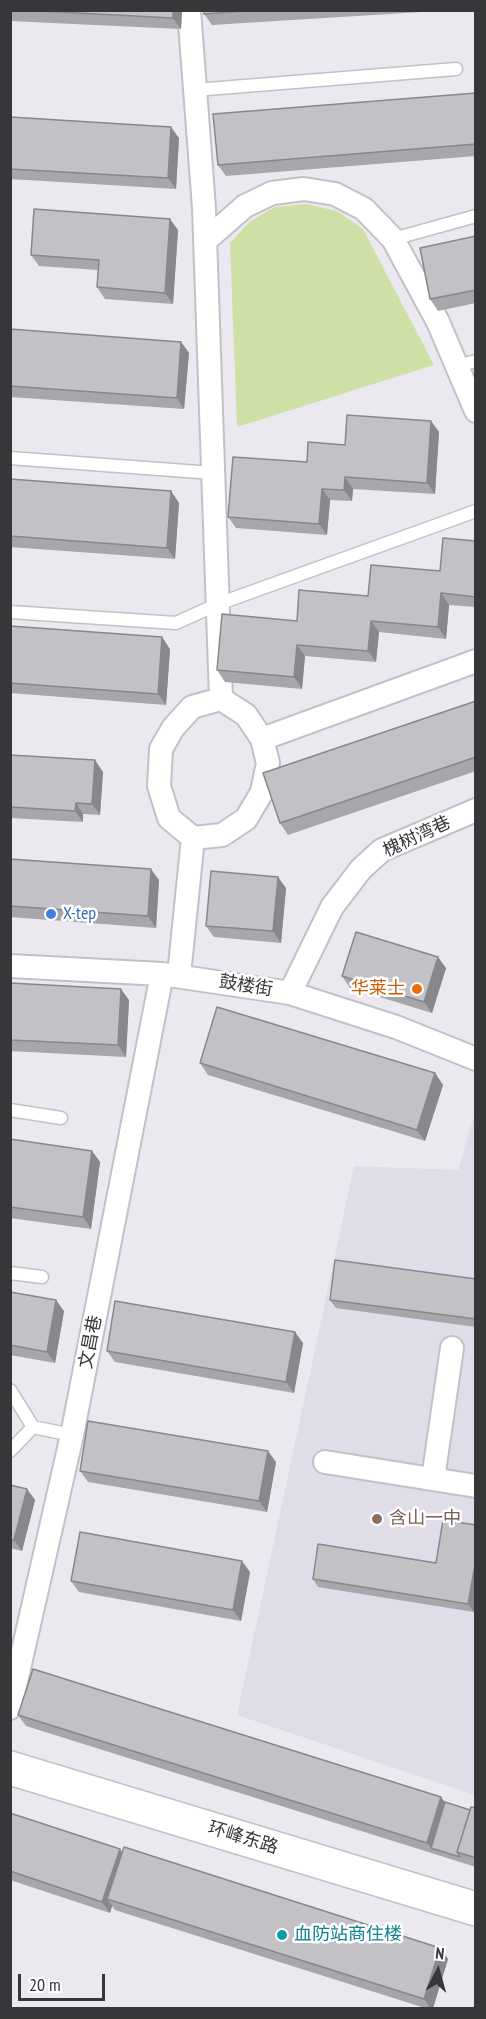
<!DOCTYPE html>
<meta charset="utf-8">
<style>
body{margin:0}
#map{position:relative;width:486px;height:2019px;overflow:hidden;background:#ebe9ef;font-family:"PT Sans Narrow",sans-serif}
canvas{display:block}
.frame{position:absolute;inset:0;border:12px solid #373638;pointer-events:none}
.north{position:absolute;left:408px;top:1941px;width:60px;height:60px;-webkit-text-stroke:4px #fff;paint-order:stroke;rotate:6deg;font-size:16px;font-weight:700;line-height:24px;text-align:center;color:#373638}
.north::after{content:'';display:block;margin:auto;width:21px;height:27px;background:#373638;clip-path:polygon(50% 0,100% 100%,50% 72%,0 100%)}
.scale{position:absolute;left:18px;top:1974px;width:87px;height:27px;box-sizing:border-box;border:3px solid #373638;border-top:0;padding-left:8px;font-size:18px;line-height:21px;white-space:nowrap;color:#373638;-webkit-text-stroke:4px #fff;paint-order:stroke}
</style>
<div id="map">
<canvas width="486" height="2019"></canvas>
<div class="frame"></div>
<div class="north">N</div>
<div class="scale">20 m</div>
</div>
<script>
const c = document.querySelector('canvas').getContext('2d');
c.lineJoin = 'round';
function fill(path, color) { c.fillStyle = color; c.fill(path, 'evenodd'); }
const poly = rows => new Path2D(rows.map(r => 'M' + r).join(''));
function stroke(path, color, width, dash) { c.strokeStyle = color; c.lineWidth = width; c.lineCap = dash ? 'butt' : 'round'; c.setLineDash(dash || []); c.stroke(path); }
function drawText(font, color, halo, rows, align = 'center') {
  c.font = font + ' "PT Sans Narrow","Noto Sans SC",sans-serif'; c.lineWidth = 5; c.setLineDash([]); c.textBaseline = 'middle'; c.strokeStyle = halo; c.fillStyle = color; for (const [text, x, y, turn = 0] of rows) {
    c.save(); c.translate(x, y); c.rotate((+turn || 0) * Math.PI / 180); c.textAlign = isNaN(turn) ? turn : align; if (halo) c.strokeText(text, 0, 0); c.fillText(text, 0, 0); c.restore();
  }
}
fill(poly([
 [475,1112,475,1795,237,1715,354,1166,458,1170]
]), '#e0dce8');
fill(poly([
 [306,204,337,211,363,229,434,365,237,427,230,243,249,222,275,207]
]), '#cfe0a7');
const lane = poly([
 [195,90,456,69],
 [393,239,476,216],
 [457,366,476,361],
 [10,458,213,473],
 [10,612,176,623,218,604,476,511],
 [10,1110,61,1118],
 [10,1273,42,1277],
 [10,1390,33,1427,72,1435],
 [10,1451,33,1427]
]);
const street = poly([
 [189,10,204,208,221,699],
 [205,241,245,206,272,193,304,189,335,194,364,209,393,239,438,322,476,411],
 [262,739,476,661],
 [10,966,162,974,290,993,396,1027,476,1059],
 [179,975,193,838,222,835,246,819,262,792,268,763,262,739,246,715,221,699,192,707,173,728,161,749,159,786,169,818,193,838],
 [290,993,332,907,361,869,382,850,476,810],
 [325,1462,476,1486],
 [433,1479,452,1348],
 [10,1708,72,1435,162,974]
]);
const secondary = poly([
 [10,1768,476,1909]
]);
stroke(lane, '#c3c1c7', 15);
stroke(street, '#c3c1c7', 26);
stroke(secondary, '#c3c1c7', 36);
stroke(lane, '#fff', 12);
stroke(street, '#fff', 22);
stroke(secondary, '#fff', 33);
fill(poly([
 [10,10,182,10,181,29,10,21],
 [204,10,454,10,212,25,204,14],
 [476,93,476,156,226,176,218,165],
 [10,117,179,138,176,189,10,179],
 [178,230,173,304,105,299,97,287,98,270,39,266,31,255],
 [476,236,476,303,438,311,430,299],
 [10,329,181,342,189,353,184,409,10,397],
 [431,421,439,432,435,494,353,489,352,501,330,500,327,535,236,528,228,517,307,462,345,445],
 [10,479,171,491,179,503,175,559,10,547],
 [476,541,476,607,449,605,446,639,379,632,376,662,305,656,302,689,225,682,217,670,297,621,440,571],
 [10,626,170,649,166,705,10,693],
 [476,701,476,771,288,835,280,823],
 [10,755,103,772,100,815,83,814,83,822,10,818],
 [10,859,159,880,156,928,10,917],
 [286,888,281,943,214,937,206,926],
 [446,968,432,1013,350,988,342,976],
 [10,983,129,1000,126,1057,10,1051],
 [200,1063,435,1073,443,1085,425,1141,208,1075],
 [10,1139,92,1151,100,1162,91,1229,10,1218],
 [476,1279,476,1327,336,1308,330,1300],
 [10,1292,64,1311,55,1363,10,1355],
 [303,1343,294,1393,115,1362,107,1351],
 [276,1462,267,1512,88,1482,80,1471],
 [10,1485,27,1489,35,1500,22,1551,10,1548],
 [476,1525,476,1604,474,1612,318,1587,313,1579,436,1563],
 [250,1572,241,1621,79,1592,71,1581],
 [18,1715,441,1797,445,1802,470,1810,476,1808,476,1867,26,1726],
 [10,1813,122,1853,440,1948,448,1959,433,2008,425,2008,115,1910,112,1906,110,1913,10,1880]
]), '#a7a6aa');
fill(poly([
 [173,10,182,10,181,29,173,18],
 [171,127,179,138,176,189,168,178],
 [170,219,178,230,173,304,165,293],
 [181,342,189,353,184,409,177,398],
 [431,421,439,432,435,494,427,483],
 [345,477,353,489,352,501,344,490],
 [322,489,330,500,327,535,319,524],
 [171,491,179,503,175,559,167,548],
 [441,593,449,605,446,639,438,627],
 [371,621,379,632,376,662,368,651],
 [162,637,170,649,166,705,158,694],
 [297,645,305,656,302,689,294,677],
 [95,760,103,772,100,815,92,804],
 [76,803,83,814,83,822,75,811],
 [151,869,159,880,156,928,148,916],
 [278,877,286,888,281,943,273,931],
 [438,957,446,968,432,1013,424,1002],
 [121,989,129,1000,126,1057,118,1045],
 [435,1073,443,1085,425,1141,417,1130],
 [92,1151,100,1162,91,1229,83,1217],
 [56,1300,64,1311,55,1363,47,1352],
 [295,1332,303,1343,294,1393,286,1382],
 [268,1451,276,1462,267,1512,259,1501],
 [27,1489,35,1500,22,1551,14,1540],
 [476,1559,476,1604,474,1612,468,1604],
 [242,1561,250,1572,241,1621,233,1610],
 [441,1797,449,1808,431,1848,427,1843],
 [120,1849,128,1861,107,1899,112,1906,110,1913,102,1902],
 [440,1948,448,1959,433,2008,430,2008,424,1999]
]), '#88878b');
const building = poly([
 [20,10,173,10,173,18,20,10],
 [204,10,257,10,204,14,204,10],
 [476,93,476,144,218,165,213,114,476,93],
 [10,117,171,127,168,178,10,169,10,117],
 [34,209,170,219,165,293,97,287,99,260,31,255,34,209],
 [476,236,476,290,430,299,420,248,476,236],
 [10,329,181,342,177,398,10,386,10,329],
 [347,415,431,421,427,483,345,477,344,490,322,489,319,524,228,517,233,457,307,462,308,442,345,445,347,415],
 [10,479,171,491,167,548,10,536,10,479],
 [443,538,476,541,476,597,441,593,438,627,371,621,368,651,297,645,294,677,217,670,222,614,297,621,299,590,368,596,371,565,440,571,443,538],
 [10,626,162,637,158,694,10,683,10,626],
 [476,701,476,757,280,823,263,773,476,701],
 [10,755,95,760,92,804,76,803,75,811,10,807,10,755],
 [10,859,151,869,148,916,10,906,10,859],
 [211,871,278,877,273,931,206,926,211,871],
 [356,932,438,957,424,1002,342,976,356,932],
 [10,983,121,989,118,1045,10,1040,10,983],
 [217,1007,435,1073,417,1130,200,1063,217,1007],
 [10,1139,92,1151,83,1217,10,1207,10,1139],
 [335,1260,476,1279,476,1319,330,1300,335,1260],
 [10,1292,56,1300,47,1352,10,1345,10,1292],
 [115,1301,295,1332,286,1382,107,1351,115,1301],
 [88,1421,268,1451,259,1501,80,1471,88,1421],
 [10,1485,27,1489,14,1540,10,1539,10,1485],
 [443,1520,476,1525,476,1559,468,1604,313,1579,318,1544,436,1563,443,1520],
 [80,1532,242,1561,233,1610,71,1581,80,1532],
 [33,1669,441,1797,427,1843,18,1715,33,1669],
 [445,1802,470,1810,457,1852,460,1857,431,1848,445,1802],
 [471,1807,476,1808,476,1858,457,1852,471,1807],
 [10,1813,120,1849,102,1902,10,1871,10,1813],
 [124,1847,440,1948,424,1999,107,1899,124,1847]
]);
fill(building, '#c2c1c6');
stroke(building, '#88878b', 1.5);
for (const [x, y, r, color] of [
 [51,914,6,"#3f7fe0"],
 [417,989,6,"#e8710a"],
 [377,1519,6,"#8d6e63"],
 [282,1935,6,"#0f9aa8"]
]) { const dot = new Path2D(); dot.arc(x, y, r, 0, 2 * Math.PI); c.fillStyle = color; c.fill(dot); stroke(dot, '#fff', 2); }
drawText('18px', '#373638', '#fff', [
 ["槐树湾巷",417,837,-25],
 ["鼓楼街",246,986,9],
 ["文昌巷",91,1342,-79],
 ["环峰东路",243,1838,17]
]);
drawText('18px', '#366cbe', '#fff', [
 ["X-tep",63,914]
], 'left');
drawText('18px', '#c56008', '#fff', [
 ["华莱士",405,989]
], 'right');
drawText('18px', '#785e54', '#fff', [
 ["含山一中",389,1519]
], 'left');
drawText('18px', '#0d838f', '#fff', [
 ["血防站商住楼",294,1935]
], 'left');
</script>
